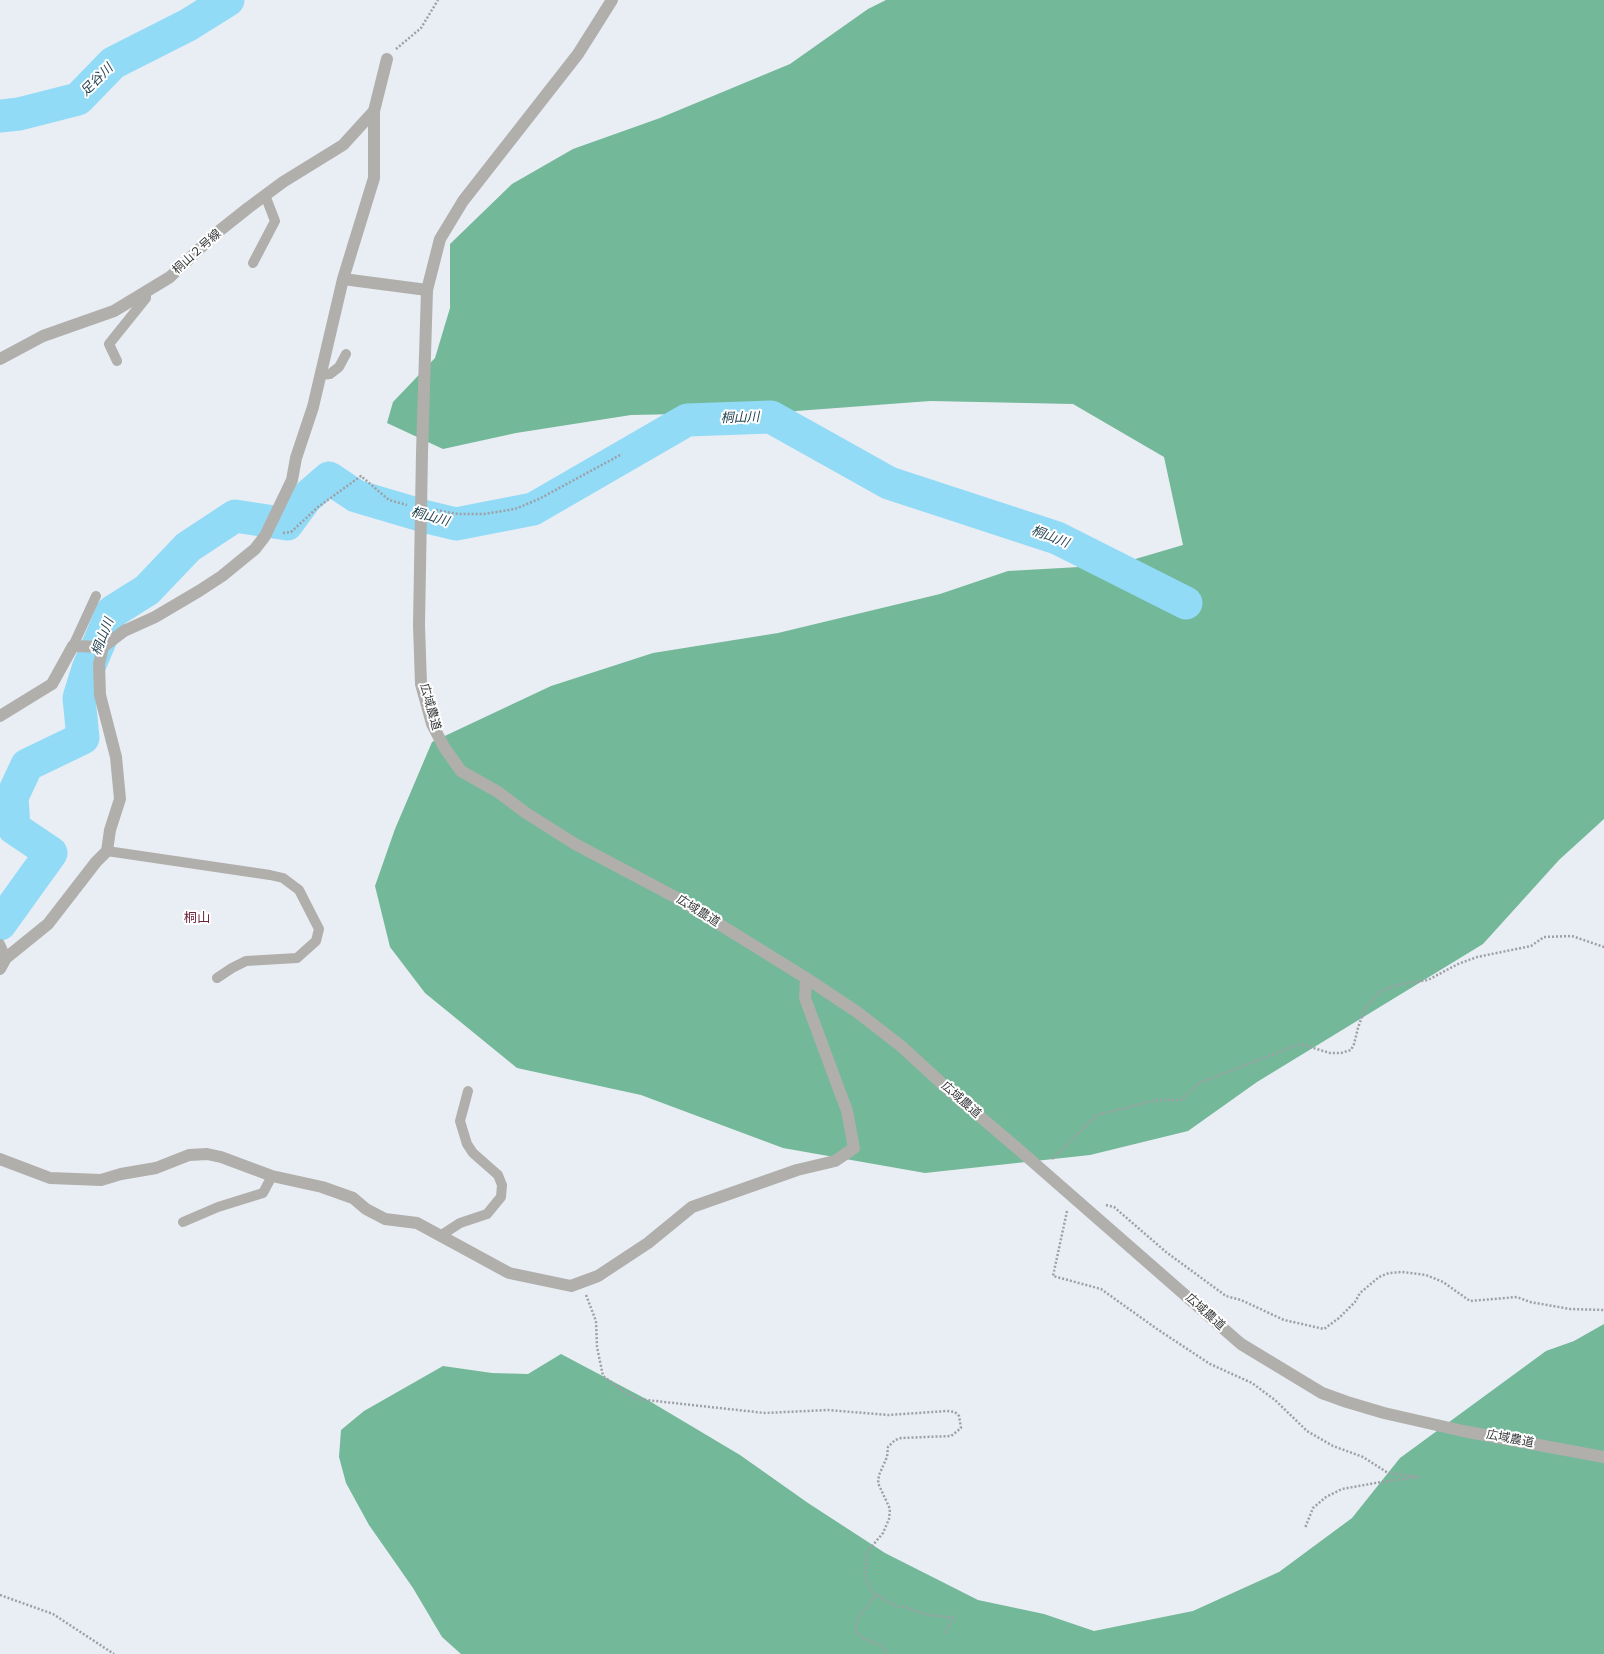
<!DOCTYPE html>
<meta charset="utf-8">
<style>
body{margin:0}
canvas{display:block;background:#e9edf4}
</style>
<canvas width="1604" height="1654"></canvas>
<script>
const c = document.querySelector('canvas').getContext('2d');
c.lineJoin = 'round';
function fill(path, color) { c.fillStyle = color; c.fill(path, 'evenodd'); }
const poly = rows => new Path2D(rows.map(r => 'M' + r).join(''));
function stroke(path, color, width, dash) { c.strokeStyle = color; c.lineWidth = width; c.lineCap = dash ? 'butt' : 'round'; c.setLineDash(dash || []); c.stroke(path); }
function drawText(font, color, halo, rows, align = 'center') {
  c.font = font + ' Merriweather,"Noto Sans JP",serif'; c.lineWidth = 4; c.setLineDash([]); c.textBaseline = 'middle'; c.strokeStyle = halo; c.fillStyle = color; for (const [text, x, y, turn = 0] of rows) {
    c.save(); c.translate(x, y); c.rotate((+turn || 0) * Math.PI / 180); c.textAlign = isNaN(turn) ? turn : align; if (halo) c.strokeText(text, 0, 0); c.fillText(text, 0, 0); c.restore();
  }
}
fill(poly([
 [886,0,1604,0,1604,819,1559,860,1483,944,1257,1082,1188,1131,1090,1155,925,1173,783,1148,641,1095,517,1068,425,993,390,947,375,886,395,829,432,742,551,686,653,653,778,633,940,594,1008,571,1115,565,1183,545,1164,457,1073,404,930,401,783,412,631,415,516,433,443,449,387,423,393,402,435,358,450,308,450,244,512,184,573,149,660,118,790,64,868,9],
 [1604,1324,1604,1654,461,1654,442,1637,413,1588,369,1525,346,1483,339,1457,341,1430,364,1411,443,1366,492,1373,528,1374,561,1354,646,1399,740,1455,808,1503,885,1553,978,1600,1044,1614,1094,1631,1193,1611,1279,1572,1352,1518,1400,1458,1546,1351,1574,1341]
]), '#73b899');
stroke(poly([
 [0,116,19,114,78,99,113,63,188,25,228,0],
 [0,924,51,853,14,828,12,797,27,765,83,738,79,698,88,669,112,612,147,590,188,547,235,516,287,524,306,498,329,478,356,496,427,517,456,524,533,509,687,420,771,417,889,483,1057,538,1186,603]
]), '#91dbf7', 33);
stroke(poly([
 [396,49,421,28,438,0],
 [436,510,458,514,484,514,515,509,539,499,622,454],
 [283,533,291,532,318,507,361,476,389,500,407,505],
 [1052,1159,1097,1115,1157,1100,1181,1100,1199,1083,1300,1044,1330,1053,1341,1053,1351,1050,1354,1044,1358,1028,1365,1008,1381,991,1397,985,1428,980,1458,964,1477,957,1531,946,1544,937,1572,936,1604,947],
 [1106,1205,1114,1207,1166,1252,1226,1296,1241,1300,1284,1320,1302,1324,1324,1329,1339,1318,1355,1302,1360,1293,1379,1277,1389,1273,1402,1272,1426,1275,1443,1282,1470,1301,1517,1297,1530,1302,1570,1309,1604,1310],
 [1067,1211,1053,1276,1101,1289,1157,1329,1210,1364,1252,1383,1275,1400,1307,1431,1333,1446,1363,1457,1388,1473,1418,1477,1381,1482,1342,1489,1326,1497,1313,1508,1305,1528],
 [586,1295,596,1321,597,1347,603,1376,626,1393,637,1399,765,1413,828,1410,888,1415,947,1411,955,1412,959,1416,961,1428,951,1436,901,1438,895,1440,888,1447,887,1457,879,1475,878,1483,890,1509,889,1519,883,1533,868,1551,865,1571,866,1580,870,1588,876,1595,896,1606,908,1608,924,1614,953,1618,945,1633],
 [0,1595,53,1614,114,1654],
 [876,1595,857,1619,855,1631,861,1637,882,1646,887,1654]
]), '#9da0a5', 2.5, [2, 2]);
stroke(poly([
 [253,263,275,221,265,195],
 [117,361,109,344,146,298,146,292],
 [321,375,330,374,339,367,346,354],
 [73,646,96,596],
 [107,851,270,875,283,878,299,890,319,929,316,941,297,958,246,961,232,968,217,978],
 [0,944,6,958],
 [183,1222,218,1207,263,1193,272,1176],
 [440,1236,460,1223,487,1214,501,1197,502,1185,498,1175,473,1153,467,1144,460,1121,468,1091]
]), '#b1afac', 10);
stroke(poly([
 [343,279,427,290],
 [0,359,43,336,114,311,170,277,214,235,248,208,283,182,343,145,374,111],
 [0,716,52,684,73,646,103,647],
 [0,969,6,958,48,924,96,862,107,851,110,830,120,799,116,757,100,695,99,664,103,647,124,631,155,617,199,591,222,576,255,549,265,536,292,480,296,458,313,407,343,279,374,178,374,111,387,59],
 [0,1159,50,1178,101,1180,121,1174,156,1168,189,1155,207,1154,221,1157,272,1176,322,1187,353,1198,366,1209,385,1219,417,1223,509,1273,571,1286,598,1276,648,1243,692,1207,797,1170,835,1161,854,1148,847,1111,805,998,806,978]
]), '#b1afac', 12);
stroke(poly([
 [612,0,578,54,463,201,440,239,427,290,422,453,419,625,421,684,432,724,444,747,461,771,498,792,526,813,575,844,677,898,806,978,857,1012,901,1046,950,1091,1017,1148,1241,1344,1322,1393,1347,1402,1384,1413,1463,1431,1604,1457]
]), '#b1afac', 12);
drawText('12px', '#343638', '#fff', [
 ["桐山２号線",197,252,-42],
 ["広域農道",430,707,74],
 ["広域農道",698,911,32],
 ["広域農道",961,1100,41],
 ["広域農道",1205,1312,42],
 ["広域農道",1510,1439,11]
]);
drawText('italic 13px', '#1d3f4c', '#fff', [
 ["足谷川",97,80,-45],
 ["桐山川",740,418,-2],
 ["桐山川",430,517,16],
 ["桐山川",1050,537,21],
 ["桐山川",103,637,-69]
]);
drawText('13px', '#6d283c', '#fff', [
 ["桐山",197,918]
]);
</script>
